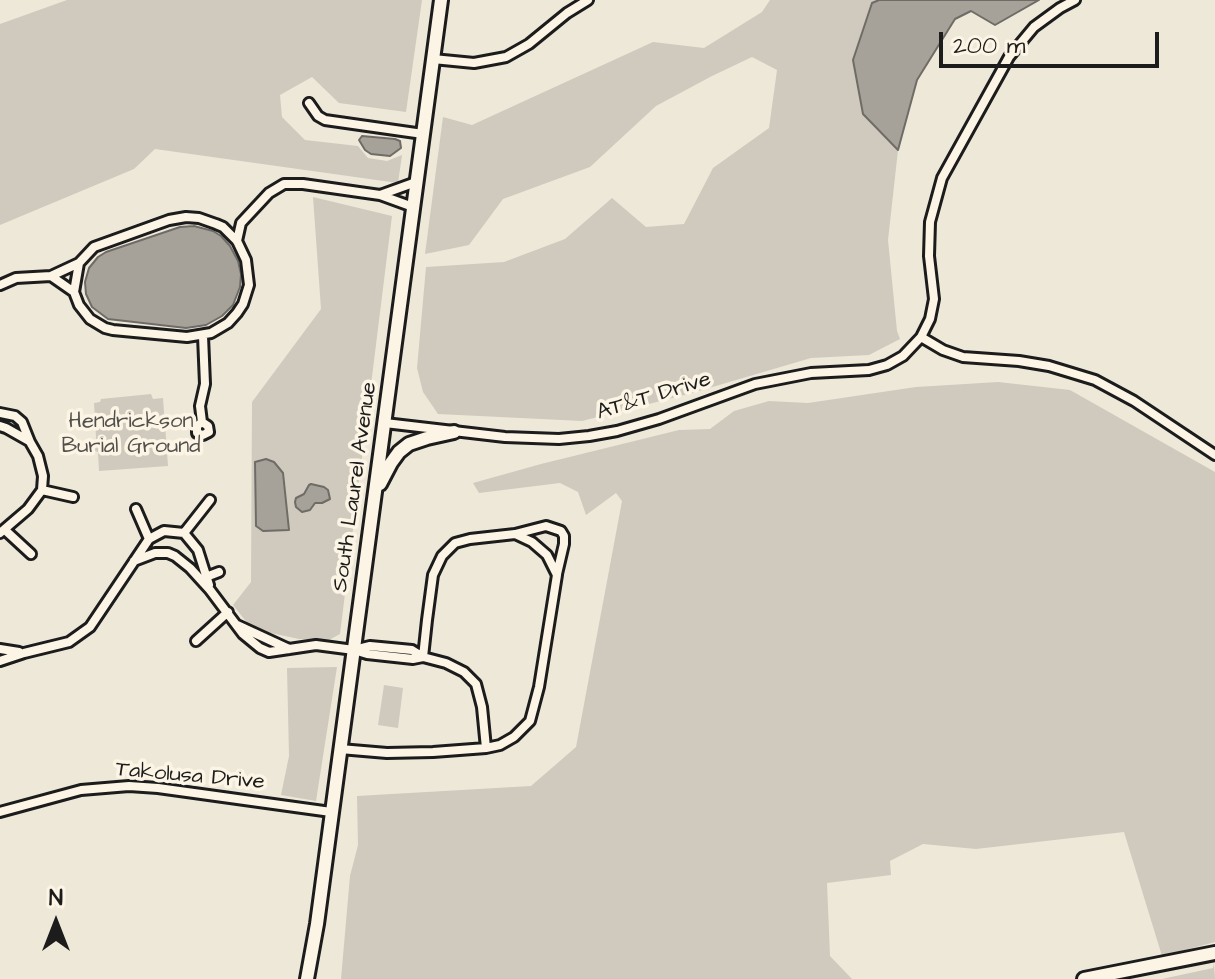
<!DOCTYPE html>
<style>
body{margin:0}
#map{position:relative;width:1215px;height:979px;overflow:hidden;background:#eee8d9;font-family:"Architects Daughter",sans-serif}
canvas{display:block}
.north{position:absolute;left:16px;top:883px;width:80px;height:80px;-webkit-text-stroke:6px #fcf5e5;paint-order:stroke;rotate:0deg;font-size:22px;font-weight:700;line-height:32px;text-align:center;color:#1c1c1c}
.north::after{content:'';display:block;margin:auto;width:28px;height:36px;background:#1c1c1c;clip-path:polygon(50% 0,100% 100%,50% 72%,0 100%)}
.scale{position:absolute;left:939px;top:32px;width:220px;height:36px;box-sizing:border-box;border:4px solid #1c1c1c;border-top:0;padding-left:10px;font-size:24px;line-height:28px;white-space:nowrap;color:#1c1c1c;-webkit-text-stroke:6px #fcf5e5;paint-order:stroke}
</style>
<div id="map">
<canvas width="1215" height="979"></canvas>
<div class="north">N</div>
<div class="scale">200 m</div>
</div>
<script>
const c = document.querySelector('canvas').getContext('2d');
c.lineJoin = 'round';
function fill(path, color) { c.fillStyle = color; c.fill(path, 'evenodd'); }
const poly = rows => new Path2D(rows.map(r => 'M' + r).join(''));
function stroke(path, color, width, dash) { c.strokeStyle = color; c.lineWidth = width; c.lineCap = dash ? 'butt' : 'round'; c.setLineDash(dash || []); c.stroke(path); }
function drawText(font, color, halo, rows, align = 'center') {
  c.font = font + ' "Architects Daughter",sans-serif'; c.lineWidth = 7; c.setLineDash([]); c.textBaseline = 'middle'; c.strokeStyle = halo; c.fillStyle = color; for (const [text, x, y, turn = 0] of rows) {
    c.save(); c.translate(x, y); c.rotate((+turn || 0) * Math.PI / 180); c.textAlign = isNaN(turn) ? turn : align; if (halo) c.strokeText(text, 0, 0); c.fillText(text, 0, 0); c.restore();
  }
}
fill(poly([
 [67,0,422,0,406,112,339,103,312,77,280,95,282,117,305,140,358,146,368,158,387,161,402,155,398,183,155,149,134,169,0,225,0,24],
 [770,0,879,0,872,3,863,114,898,150,888,240,897,331,900,339,869,355,811,358,692,393,582,421,438,414,423,392,417,368,426,267,504,262,565,239,612,198,646,227,684,224,713,168,769,128,777,70,752,57,712,76,656,106,590,167,503,199,469,245,425,254,443,117,472,125,653,42,704,48,762,12],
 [313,197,392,216,340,634,329,640,299,639,252,629,233,605,251,582,252,402,321,309],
 [998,382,1070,390,1215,472,1215,942,1162,956,1124,832,976,849,923,844,890,861,891,875,827,883,830,956,852,979,341,979,350,876,358,845,357,796,531,786,576,747,622,501,616,493,586,515,578,492,560,483,479,493,473,483,541,464,679,430,710,429,734,411,769,401,808,403,916,387],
 [151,394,153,399,163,398,168,466,99,471,98,452,95,451,96,437,94,403,100,402,101,399],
 [337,667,316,801,281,795,289,756,287,668],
 [384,685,403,688,398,728,378,725],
 [1214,963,1215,979,1162,979,1213,968]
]), '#cfcabd');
const water = poly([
 [879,0,1039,0,995,25,971,11,955,19,917,80,898,150,863,114,853,60,872,3,879,0],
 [362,136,395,139,400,141,401,148,390,156,371,154,365,150,359,140,362,136],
 [194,226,213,231,221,236,230,246,238,261,241,274,240,287,233,305,222,316,206,325,186,328,108,319,92,307,86,294,85,282,89,268,98,257,106,252,180,227,194,226],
 [266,459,274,462,283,473,289,530,263,531,256,526,255,462,266,459],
 [311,484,324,487,328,490,330,499,322,503,315,503,310,510,302,512,296,507,295,502,296,498,304,494,309,485,311,484]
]);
fill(water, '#a7a299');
stroke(water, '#6f6c67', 2);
const street = poly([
 [433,59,474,63,506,57,529,44,567,13,588,0],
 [309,103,318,116,325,120,423,134],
 [413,207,380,195,416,182],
 [237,241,241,223,269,193,284,184,303,184,380,195],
 [51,276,74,292],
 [0,285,16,278,51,276,79,263,94,247,169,220,186,217,199,218,216,224,223,227,237,241,246,260,249,285,243,304,237,313,228,323,211,333,187,337,113,330,105,328,90,319,79,305,74,292,79,263],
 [921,337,943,350,963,357,1019,361,1049,366,1095,380,1134,401,1215,455],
 [0,413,15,416,22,422,30,442,38,456,43,476,42,490,28,509,0,533],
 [202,422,208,426,209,432,203,435,197,433,197,426,202,422,200,406,205,384,203,336],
 [385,423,505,437,559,439,589,436,617,431,659,419,755,384,811,373,869,370,887,365,903,356,921,337,930,319,934,299,929,256,930,222,942,178,1009,57,1034,27,1060,8,1075,0],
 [0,426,6,428,29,441],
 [42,490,73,497],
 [136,509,149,539],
 [5,530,31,554],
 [184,533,210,500],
 [515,534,546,526,561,531,564,536,564,544,557,574],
 [134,561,155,553,168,553,175,556,190,568,210,590,243,634,260,648,269,652,316,645,354,650,367,654,413,659,423,657,412,650,370,646,354,650],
 [206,577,219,572],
 [237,625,289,649],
 [196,641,228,612],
 [0,649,19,652],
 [0,661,24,653,69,642,90,627,149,539,164,531,184,533,198,550,209,585],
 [340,749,387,753,433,752,486,748,500,745,514,737,530,721,539,687,557,575,547,555,532,542,515,534,470,539,455,543,442,556,433,575,427,620,423,657,446,663,464,672,476,684,482,707,486,748],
 [0,812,81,790,129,786,158,788,331,812]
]);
const secondary = poly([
 [380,484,391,463,399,452,409,444,427,438,454,432],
 [307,979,317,924,441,0],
 [1084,979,1215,953]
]);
stroke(street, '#1c1c1c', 14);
stroke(secondary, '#1c1c1c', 18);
stroke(street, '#fcf5e5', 8);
stroke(secondary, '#fcf5e5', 12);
drawText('22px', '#1c1c1c', '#fcf5e5', [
 ["AT&T Drive",654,397,-17],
 ["South Laurel Avenue",356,487,-82],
 ["Takolusa Drive",190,777,5]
]);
drawText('22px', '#52504c', '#fcf5e5', [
 ["Hendrickson",131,422],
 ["Burial Ground",131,447]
]);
</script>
